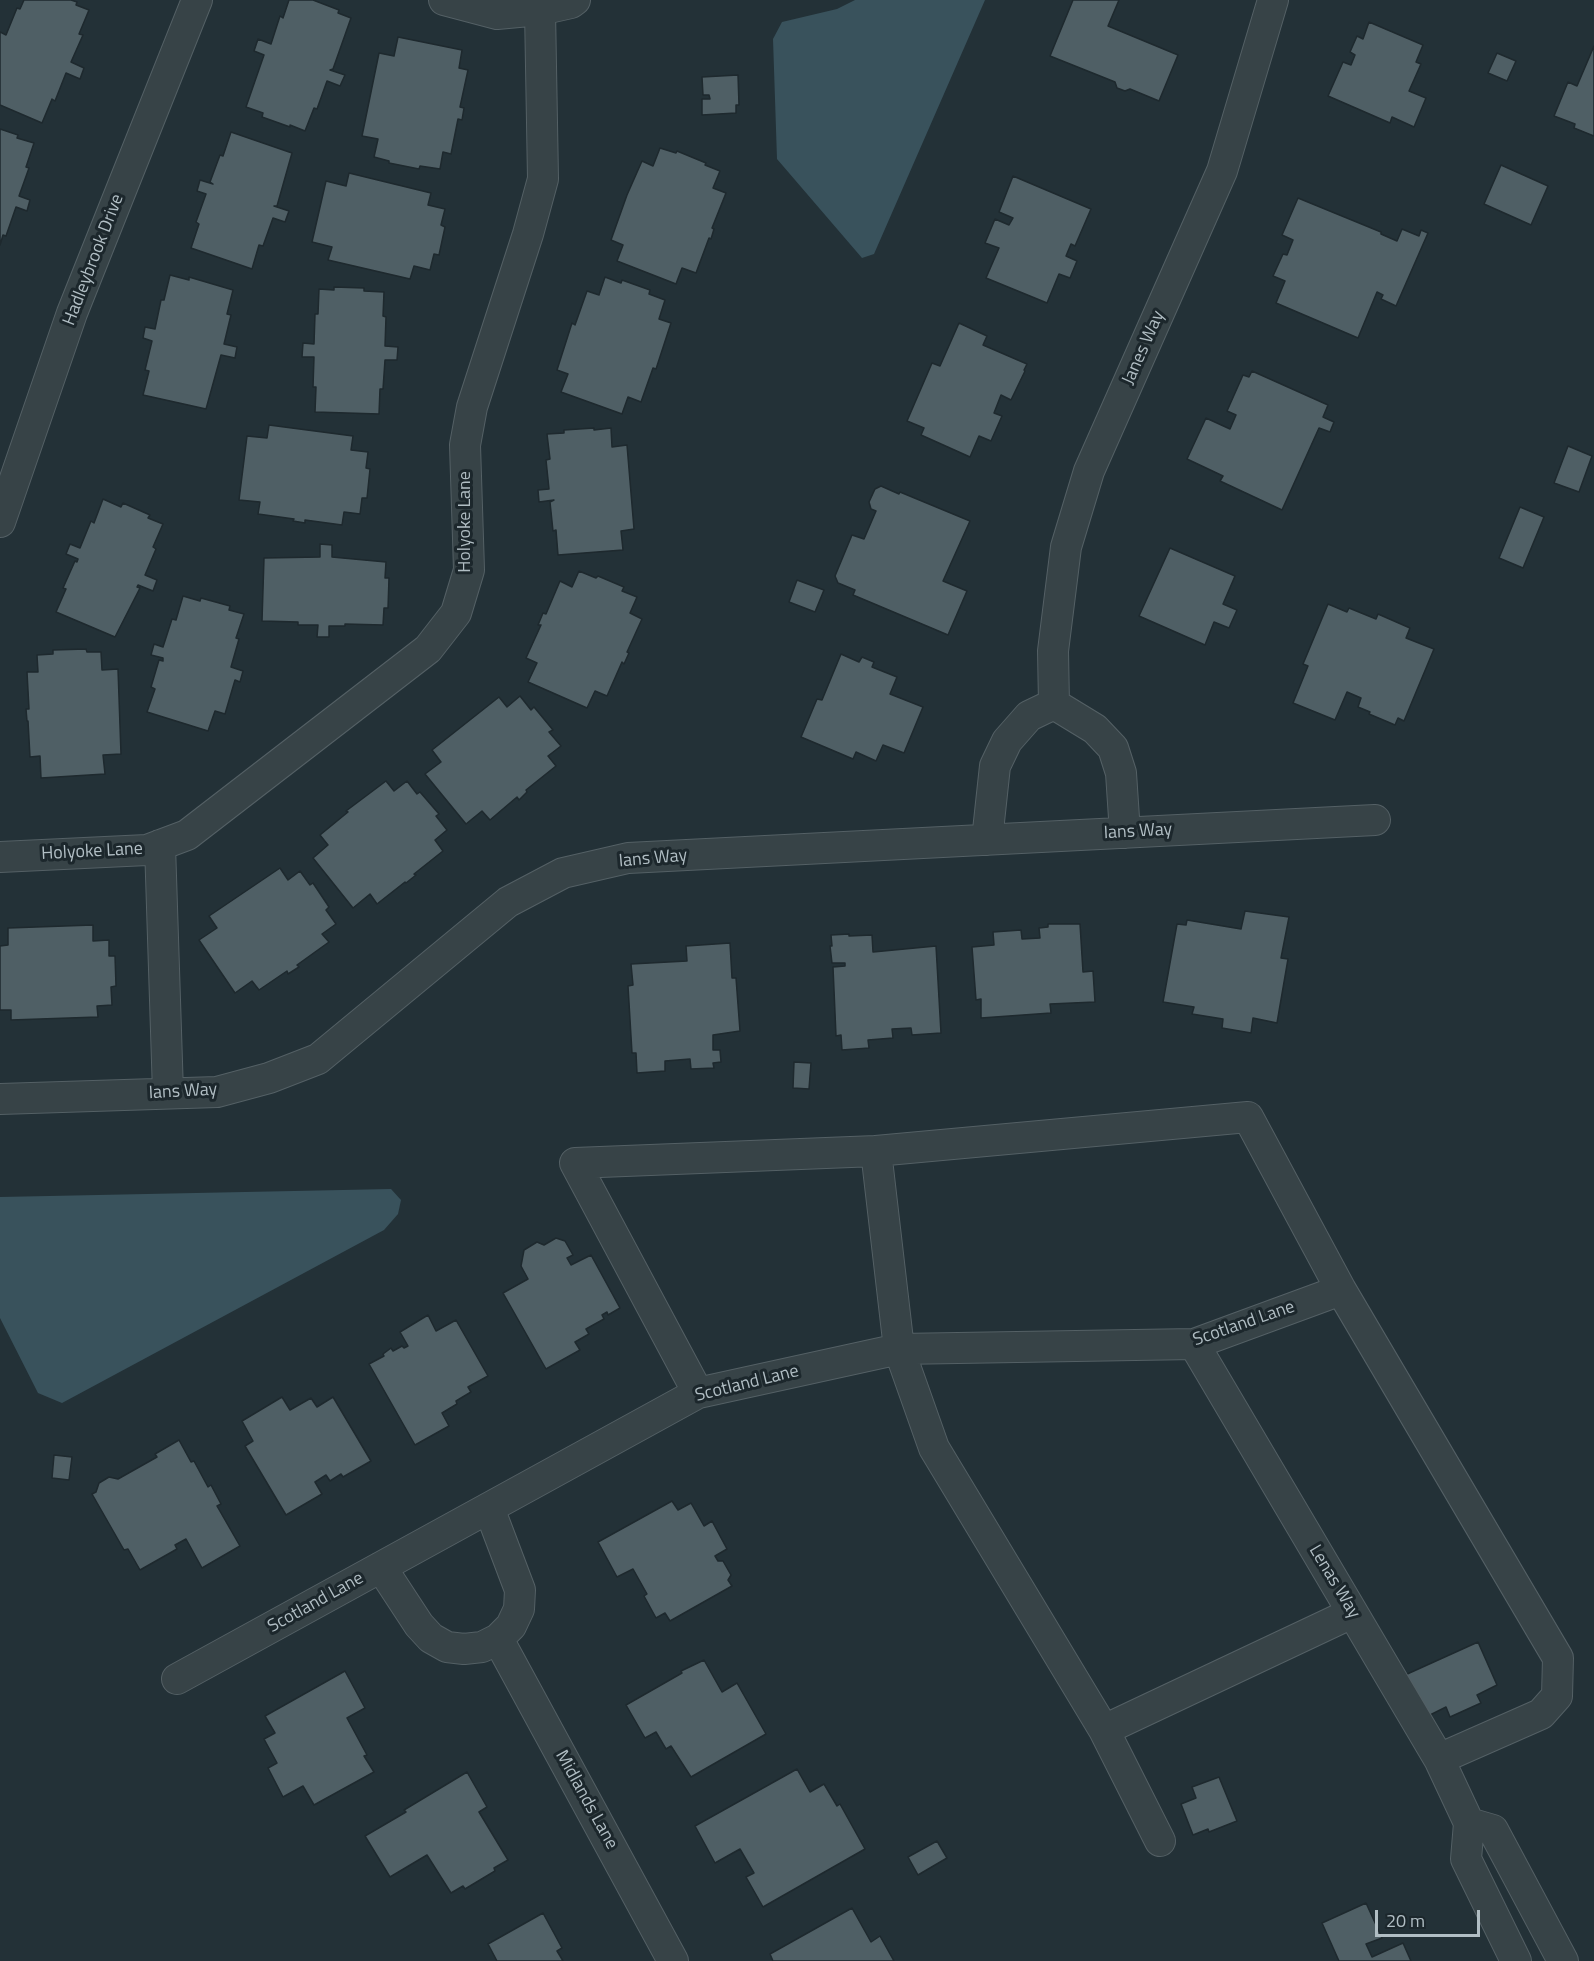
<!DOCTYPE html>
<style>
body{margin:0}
#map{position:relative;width:1594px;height:1961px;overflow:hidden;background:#233137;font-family:"Titillium Web",sans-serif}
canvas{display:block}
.scale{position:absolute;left:1375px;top:1910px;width:105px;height:27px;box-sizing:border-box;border:3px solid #b1bec4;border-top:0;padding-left:8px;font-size:18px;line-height:21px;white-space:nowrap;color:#b1bec4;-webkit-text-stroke:4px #1c272c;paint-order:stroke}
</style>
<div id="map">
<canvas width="1594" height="1961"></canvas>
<div class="scale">20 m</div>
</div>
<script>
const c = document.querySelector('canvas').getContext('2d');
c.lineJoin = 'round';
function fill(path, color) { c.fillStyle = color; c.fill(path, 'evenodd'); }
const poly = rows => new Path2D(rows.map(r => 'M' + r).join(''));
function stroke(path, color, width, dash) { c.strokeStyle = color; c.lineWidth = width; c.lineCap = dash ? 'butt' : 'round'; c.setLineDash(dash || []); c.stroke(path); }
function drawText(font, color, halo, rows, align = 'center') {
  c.font = font + ' "Titillium Web",sans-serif'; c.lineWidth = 6; c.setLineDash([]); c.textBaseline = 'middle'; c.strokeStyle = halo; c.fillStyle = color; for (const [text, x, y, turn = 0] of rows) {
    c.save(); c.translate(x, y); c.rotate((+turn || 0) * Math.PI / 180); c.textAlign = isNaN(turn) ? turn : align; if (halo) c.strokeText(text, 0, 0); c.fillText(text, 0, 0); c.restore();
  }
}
fill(poly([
 [855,0,985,0,874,254,862,258,777,159,773,39,782,22,837,9],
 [391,1189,401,1200,398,1214,384,1230,62,1403,38,1393,0,1318,0,1197]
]), '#39525c');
const building = poly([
 [24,0,71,0,77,2,76,5,89,10,79,34,83,35,71,62,84,68,80,79,66,73,55,101,52,99,42,123,0,105,0,32,6,35,17,8,20,9,24,0],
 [289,0,313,0,339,10,338,13,351,18,333,69,330,70,345,75,340,86,327,81,317,109,314,108,305,131,290,125,290,127,262,117,263,113,246,107,264,55,254,51,258,39,271,44,280,16,283,18,289,0],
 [1073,0,1119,0,1108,26,1178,55,1159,101,1130,89,1125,91,1117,88,1115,82,1050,56,1073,0],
 [1369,22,1423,45,1416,62,1421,64,1409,91,1426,98,1414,127,1392,117,1390,123,1328,96,1343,62,1351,65,1355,55,1350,52,1357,36,1363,39,1369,22],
 [398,37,462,50,459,68,468,70,460,107,464,108,462,120,458,119,451,154,443,152,440,169,420,166,419,169,389,163,389,161,374,157,378,139,362,136,379,53,394,56,398,37],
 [1594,46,1594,136,1574,128,1575,124,1554,116,1568,82,1577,86,1594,46],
 [1497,53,1516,61,1507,81,1488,73,1497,53],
 [738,75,739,105,736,105,736,113,702,115,702,99,710,99,709,95,703,95,702,77,738,75],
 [0,129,18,135,17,138,34,143,26,167,29,168,19,196,30,200,27,211,16,207,6,236,3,235,0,245,0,129],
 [231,132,292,153,277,206,274,206,289,211,285,222,273,218,263,246,259,245,252,269,191,248,199,224,196,222,206,194,197,191,200,180,213,184,210,182,220,155,223,156,231,132],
 [660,148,676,153,677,151,706,163,705,165,720,171,713,188,726,193,712,228,714,229,711,239,709,238,696,273,682,268,676,284,617,261,623,245,611,240,627,195,642,161,653,166,660,148],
 [1501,165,1548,186,1531,225,1484,204,1501,165],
 [349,173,431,193,428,205,445,209,441,225,445,227,439,255,434,254,430,270,414,266,410,279,328,260,332,247,312,242,326,181,346,186,349,173],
 [1013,176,1091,209,1075,246,1071,244,1066,256,1077,261,1070,278,1059,274,1047,303,986,278,999,248,985,243,995,219,1009,225,1013,218,999,212,1013,176],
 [1298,198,1381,232,1381,234,1397,241,1402,229,1419,236,1421,230,1428,233,1396,306,1381,299,1383,295,1377,292,1358,338,1276,303,1285,281,1273,276,1283,254,1287,255,1293,240,1282,235,1298,198],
 [170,275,189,280,189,277,233,290,227,314,231,315,224,344,237,347,235,358,221,355,206,409,143,395,149,371,145,370,152,341,143,338,145,327,155,329,161,300,164,300,170,275],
 [605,277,621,283,622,280,650,290,649,294,665,300,659,319,671,323,656,369,653,368,641,402,628,397,622,414,561,392,568,374,557,370,572,323,575,325,587,291,599,295,605,277],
 [334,287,364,288,364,291,384,292,383,316,386,317,385,346,398,347,397,360,385,360,383,389,380,389,379,414,315,412,316,387,313,387,314,357,302,357,303,343,314,344,315,314,318,314,319,289,334,290,334,287],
 [959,323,987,336,983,345,1027,364,1024,370,1025,371,1011,400,1001,395,994,413,1002,416,991,441,979,436,970,457,921,435,924,428,907,421,932,363,940,366,959,323],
 [1252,371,1328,405,1323,417,1334,422,1330,432,1319,428,1282,510,1220,481,1223,476,1187,459,1206,418,1230,429,1236,415,1227,411,1243,375,1249,377,1252,371],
 [269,425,353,436,351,450,368,452,366,468,370,469,367,498,362,498,360,514,344,512,342,525,305,520,305,523,293,521,294,519,258,514,260,502,239,500,247,436,267,438,269,425],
 [594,428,594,430,611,428,612,447,627,445,634,529,621,531,623,550,558,555,556,530,553,531,550,502,554,500,539,502,538,490,549,489,546,460,550,459,547,434,564,433,564,430,594,428],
 [1568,446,1592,456,1579,492,1554,483,1568,446],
 [881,486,899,494,900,492,970,521,943,581,967,591,948,635,853,595,855,590,838,583,835,576,852,535,864,539,876,511,871,509,869,502,875,489,881,486],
 [103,499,121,507,123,503,150,515,148,518,163,524,153,547,156,549,145,575,157,580,153,591,138,585,137,587,140,588,115,637,56,612,66,589,63,588,75,561,77,562,78,559,66,554,70,544,80,548,91,521,94,523,103,499],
 [1520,507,1544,517,1523,568,1499,558,1520,507],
 [320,544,332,545,332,557,386,562,385,578,389,578,388,608,384,608,383,625,345,624,345,626,329,626,329,637,317,637,318,625,298,625,298,622,262,621,264,558,320,557,320,544],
 [1170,548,1235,576,1223,604,1237,610,1229,628,1214,622,1205,645,1139,616,1170,548],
 [579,571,596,578,598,576,624,587,622,591,637,597,630,613,642,619,627,652,629,653,624,664,622,662,607,696,595,691,587,708,528,682,537,663,526,658,541,625,538,625,543,613,546,614,560,581,572,587,579,571],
 [797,580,824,590,815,612,789,602,797,580],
 [183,596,200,601,201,598,230,606,229,610,244,614,236,638,239,639,231,667,243,671,240,682,235,680,225,714,215,711,208,731,147,712,155,689,151,687,159,660,163,661,163,658,151,655,154,644,163,647,172,619,176,620,183,596],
 [1328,604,1347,612,1349,608,1376,619,1378,614,1410,628,1406,638,1434,649,1404,721,1398,718,1395,725,1369,714,1370,712,1358,707,1361,698,1347,692,1335,720,1293,703,1308,666,1303,664,1328,604],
 [86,649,87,652,101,652,102,670,118,669,121,754,103,755,105,774,41,778,40,756,30,757,28,721,27,721,26,709,29,709,27,672,38,672,37,655,53,654,53,650,86,649],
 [841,654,859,662,862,657,874,662,872,667,897,677,890,694,923,707,904,753,883,745,876,761,856,752,853,759,801,737,817,699,822,700,841,654],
 [520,696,531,710,534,707,553,730,549,732,561,746,548,756,556,766,526,790,527,792,519,800,517,797,490,820,482,811,466,824,425,774,441,762,432,750,499,697,507,707,520,696],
 [386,781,394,791,407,781,417,794,420,792,439,814,436,816,447,830,435,840,443,851,414,874,416,875,406,883,405,882,377,904,370,894,353,908,313,858,328,845,320,835,348,812,346,811,386,781],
 [280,868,288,880,300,871,310,885,313,883,329,907,326,910,336,924,322,934,329,942,297,965,299,967,288,974,287,971,259,990,252,981,235,993,199,940,217,928,209,916,280,868],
 [1245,911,1289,917,1281,958,1288,959,1277,1023,1253,1018,1251,1033,1222,1028,1223,1019,1192,1014,1194,1007,1163,1002,1177,924,1186,925,1187,920,1241,929,1245,911],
 [1048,924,1080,924,1083,972,1093,971,1095,1002,1050,1004,1051,1013,981,1018,981,999,976,1000,972,947,994,945,993,932,1021,930,1022,939,1040,938,1039,928,1048,927,1048,924],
 [93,925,93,941,109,940,109,956,115,956,116,986,111,987,112,1005,97,1006,98,1017,11,1020,11,1010,0,1010,0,946,8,945,8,928,93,925],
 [849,934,849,936,872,935,873,952,936,946,941,1033,912,1035,911,1028,892,1029,893,1038,868,1040,869,1048,842,1050,841,1035,836,1036,833,967,845,966,845,963,832,963,830,946,832,946,831,935,849,934],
 [730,943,732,978,736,978,740,1031,713,1035,713,1050,720,1050,721,1062,713,1063,714,1068,691,1069,690,1059,665,1061,665,1071,637,1073,636,1053,632,1053,628,986,633,985,631,964,687,961,686,946,730,943],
 [794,1062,811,1063,809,1089,793,1088,794,1062],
 [556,1238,565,1241,573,1255,567,1258,571,1265,591,1255,620,1308,608,1315,607,1312,602,1315,604,1319,586,1329,589,1334,575,1342,580,1350,546,1369,503,1293,528,1279,521,1266,524,1250,537,1242,544,1245,556,1238],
 [428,1315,436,1331,456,1320,488,1376,468,1387,471,1392,456,1401,457,1404,442,1413,449,1426,415,1445,369,1364,384,1356,383,1354,391,1348,393,1351,402,1346,404,1348,408,1346,400,1332,428,1315],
 [282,1397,290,1410,311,1398,317,1407,333,1397,371,1461,343,1477,341,1474,330,1481,326,1475,315,1482,322,1494,286,1515,245,1446,253,1441,242,1421,282,1397],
 [179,1440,191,1462,194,1461,208,1487,211,1485,221,1504,217,1506,240,1546,202,1568,186,1539,175,1545,177,1549,140,1570,128,1549,124,1550,92,1494,96,1492,99,1483,109,1477,118,1479,157,1457,155,1454,179,1440],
 [54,1455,72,1457,69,1480,52,1478,54,1455],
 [672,1501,678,1510,691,1503,704,1526,712,1521,727,1549,715,1556,718,1561,723,1561,731,1575,728,1580,732,1586,670,1621,665,1613,656,1618,644,1596,647,1594,633,1569,617,1577,598,1542,672,1501],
 [1478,1642,1497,1685,1477,1695,1481,1703,1450,1717,1446,1707,1424,1718,1405,1675,1478,1642],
 [704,1660,722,1692,737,1683,766,1734,691,1777,671,1746,666,1749,656,1732,645,1738,626,1705,682,1673,681,1671,704,1660],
 [345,1671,365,1708,347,1718,367,1755,364,1756,374,1772,314,1805,303,1786,283,1797,268,1768,277,1763,264,1739,275,1733,265,1716,345,1671],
 [797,1769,810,1792,824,1784,837,1806,840,1804,865,1849,763,1907,746,1877,754,1873,740,1849,715,1863,695,1826,797,1769],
 [467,1772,487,1807,479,1812,508,1860,494,1868,495,1871,465,1889,463,1886,451,1893,427,1855,390,1877,365,1836,406,1812,404,1810,467,1772],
 [1219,1777,1237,1821,1209,1832,1208,1829,1193,1835,1181,1804,1196,1798,1192,1787,1219,1777],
 [937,1841,947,1858,918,1875,908,1857,937,1841],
 [1366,1903,1382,1938,1366,1944,1372,1957,1403,1943,1411,1961,1339,1961,1322,1923,1366,1903],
 [852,1908,871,1942,880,1936,894,1961,773,1961,770,1954,852,1908],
 [543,1913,562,1948,557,1951,563,1961,497,1961,488,1944,543,1913]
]);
fill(building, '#4f5f65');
stroke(building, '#1e292e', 1.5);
const minor = poly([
 [444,0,497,14,540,10,571,3,575,0],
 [0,522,72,313,197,0],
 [1054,704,1053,651,1066,547,1089,471,1222,171,1273,0],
 [987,840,995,766,1007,741,1029,716,1054,704,1095,729,1113,748,1121,773,1125,833],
 [160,845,168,1093],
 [0,857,147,850,187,835,428,649,456,613,469,570,465,445,472,407,528,234,543,179,540,10],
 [0,1099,217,1092,269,1078,318,1059,508,902,563,873,628,858,1375,820],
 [876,1151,899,1349,934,1448,1104,1730,1160,1841],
 [1194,1344,1439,1759,1469,1823,1466,1859,1516,1961],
 [698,1393,575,1163,876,1151,1248,1117,1341,1290,1558,1658,1557,1696,1541,1714,1439,1759],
 [381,1567,419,1625,431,1638,447,1647,464,1649,482,1647,498,1639,511,1626,519,1609,520,1590,489,1508],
 [498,1639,673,1961],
 [177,1679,698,1393,899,1349,1194,1344,1341,1290],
 [1104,1730,1352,1613],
 [1469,1823,1493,1830,1563,1961]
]);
stroke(minor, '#546065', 32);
stroke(minor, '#374347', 30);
drawText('18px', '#b1bec4', '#1c272c', [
 ["Hadleybrook Drive",94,260,-69],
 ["Janes Way",1144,348,-66],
 ["Holyoke Lane",466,522,-90],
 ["Ians Way",1138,832,-3],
 ["Holyoke Lane",92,852,-3],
 ["Ians Way",653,859,-5],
 ["Ians Way",183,1092,-3],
 ["Scotland Lane",1244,1324,-19],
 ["Scotland Lane",747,1384,-14],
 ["Lenas Way",1334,1582,59],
 ["Scotland Lane",316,1603,-29],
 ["Midlands Lane",586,1800,61]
]);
</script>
